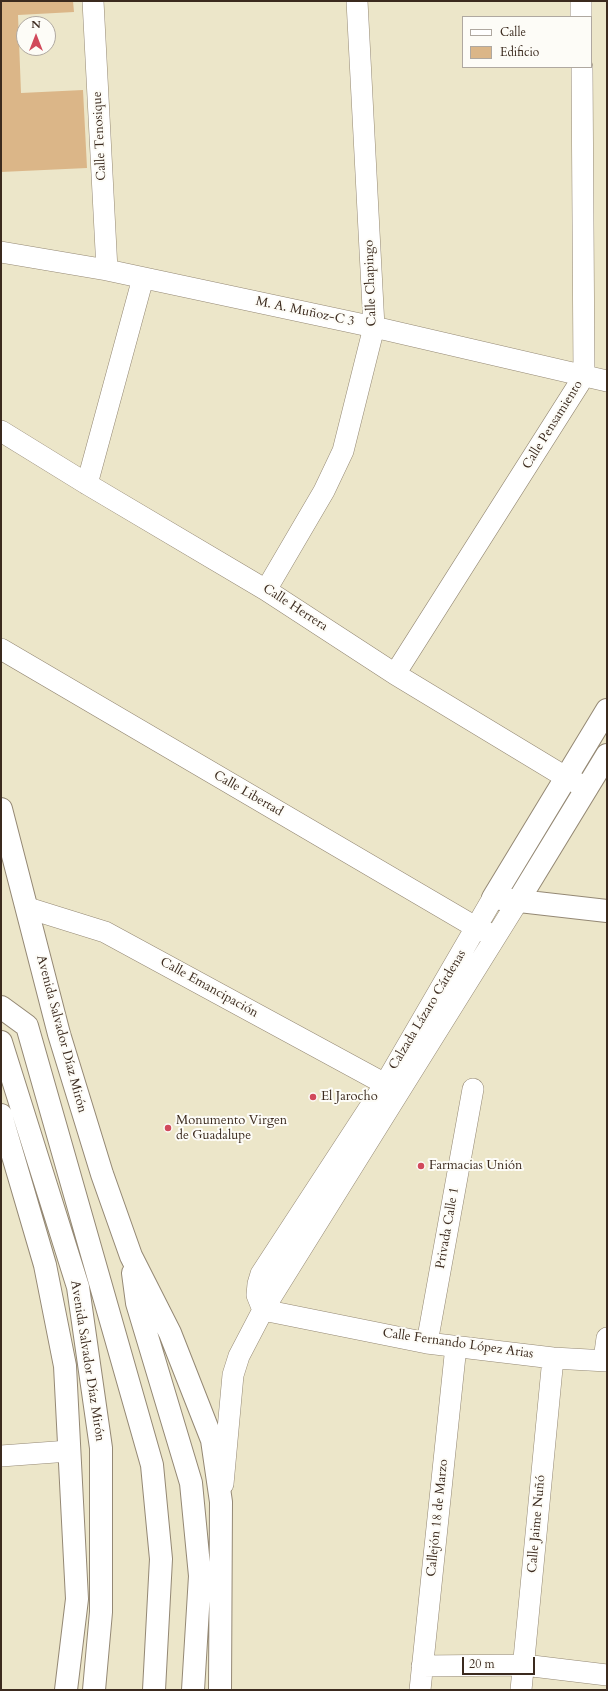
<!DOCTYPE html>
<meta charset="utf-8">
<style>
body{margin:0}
#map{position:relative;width:608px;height:1691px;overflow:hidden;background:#ece6c9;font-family:Cardo,serif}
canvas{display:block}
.frame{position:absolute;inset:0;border:2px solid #3b2a1e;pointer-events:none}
.legend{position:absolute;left:462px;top:16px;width:130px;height:52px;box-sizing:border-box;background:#fdfcf7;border:1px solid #afa8a0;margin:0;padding:5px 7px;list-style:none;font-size:12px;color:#3b2a1e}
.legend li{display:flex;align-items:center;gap:8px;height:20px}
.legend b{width:20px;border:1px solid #afa8a0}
.north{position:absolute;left:16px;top:16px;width:40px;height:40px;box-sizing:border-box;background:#fdfcf7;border:1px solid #afa8a0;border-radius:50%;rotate:0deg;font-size:11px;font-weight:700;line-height:16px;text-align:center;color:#3b2a1e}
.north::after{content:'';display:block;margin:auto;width:14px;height:18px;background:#d1495b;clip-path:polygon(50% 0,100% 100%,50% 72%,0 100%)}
.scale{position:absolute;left:462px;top:1657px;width:73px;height:18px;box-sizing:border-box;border:2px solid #3b2a1e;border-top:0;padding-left:5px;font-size:12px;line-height:14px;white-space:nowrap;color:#3b2a1e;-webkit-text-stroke:3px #fdfcf7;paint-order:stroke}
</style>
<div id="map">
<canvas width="608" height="1691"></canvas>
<div class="frame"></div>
<ul class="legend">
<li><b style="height:5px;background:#fff"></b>Calle</li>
<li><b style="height:11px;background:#dbb688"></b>Edificio</li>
</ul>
<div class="north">N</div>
<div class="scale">20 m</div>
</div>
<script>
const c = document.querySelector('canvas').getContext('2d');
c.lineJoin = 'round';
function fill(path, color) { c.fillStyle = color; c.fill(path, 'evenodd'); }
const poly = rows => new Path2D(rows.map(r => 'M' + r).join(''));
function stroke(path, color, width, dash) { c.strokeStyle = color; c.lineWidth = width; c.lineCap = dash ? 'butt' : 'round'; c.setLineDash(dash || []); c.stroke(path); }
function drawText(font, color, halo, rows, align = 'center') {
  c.font = font + ' Cardo,serif'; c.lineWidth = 4; c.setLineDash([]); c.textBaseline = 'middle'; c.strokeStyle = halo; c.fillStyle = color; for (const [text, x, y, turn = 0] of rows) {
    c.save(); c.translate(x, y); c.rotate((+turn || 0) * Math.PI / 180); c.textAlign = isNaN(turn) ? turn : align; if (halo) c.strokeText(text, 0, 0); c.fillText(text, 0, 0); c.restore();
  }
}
fill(poly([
 [1,1,73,1,74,12,18,15,21,93,83,90,87,168,1,172]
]), '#dbb688');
const street = poly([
 [93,1,107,270],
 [581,1,581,17],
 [1,252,107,270,374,327,607,381],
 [1,431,87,484,266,590,395,674,567,778,587,788],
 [87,484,143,278],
 [266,590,324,491,343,451,374,327,357,1],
 [1,649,477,928,490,934],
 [395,674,584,376,582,67],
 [493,898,385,1084,261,1274,258,1284,257,1295,263,1310,427,1343,553,1358,607,1361],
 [28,908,105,932,385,1084],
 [427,1343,473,1089],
 [604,1360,607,1338],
 [1,1456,69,1451],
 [223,1484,233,1375,239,1356,263,1310,518,901],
 [422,1666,524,1665,607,1675],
 [420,1690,456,1346],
 [521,1690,553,1358]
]);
const secondary = poly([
 [607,710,493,898,607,911],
 [1,809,59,1034,102,1174,131,1256,170,1333,212,1440,221,1502,220,1690],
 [518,901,607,755],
 [1,1007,27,1026,152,1465,161,1559,154,1690],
 [1,1042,78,1287,101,1448,101,1612,94,1690],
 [1,1115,45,1265,65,1366,77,1599,66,1690],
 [133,1273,137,1303,191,1483,200,1576,193,1690]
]);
stroke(street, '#948874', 22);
stroke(secondary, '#948874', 24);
stroke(street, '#fff', 21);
stroke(secondary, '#fff', 22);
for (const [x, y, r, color] of [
 [313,1097,4,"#d1495b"],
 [168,1128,4,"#d1495b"],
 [421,1166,4,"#d1495b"]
]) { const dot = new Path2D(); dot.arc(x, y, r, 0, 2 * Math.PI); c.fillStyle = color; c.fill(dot); stroke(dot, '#fdfcf7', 1.5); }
drawText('13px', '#3b2a1e', '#fdfcf7', [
 ["Calle Tenosique",100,136,-93],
 ["Calle Chapingo",371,283,-92],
 ["M. A. Muñoz-C 3",305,312,12],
 ["Calle Pensamiento",553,425,-58],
 ["Calle Herrera",295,608,33],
 ["Calle Libertad",248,794,30],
 ["Calle Emancipación",209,988,29],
 ["Calzada Lázaro Cárdenas",428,1010,-59],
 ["Avenida Salvador Díaz Mirón",61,1034,75],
 ["Privada Calle 1",448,1228,-80],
 ["Calle Fernando López Arias",458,1344,8],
 ["Avenida Salvador Díaz Mirón",87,1361,81],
 ["Callejón 18 de Marzo",438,1518,-84],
 ["Calle Jaime Nuñó",537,1524,-85]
]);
drawText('13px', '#3b2a1e', '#fdfcf7', [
 ["El Jarocho",321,1097],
 ["Monumento Virgen",176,1121],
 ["de Guadalupe",176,1136],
 ["Farmacias Unión",429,1166]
], 'left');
</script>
